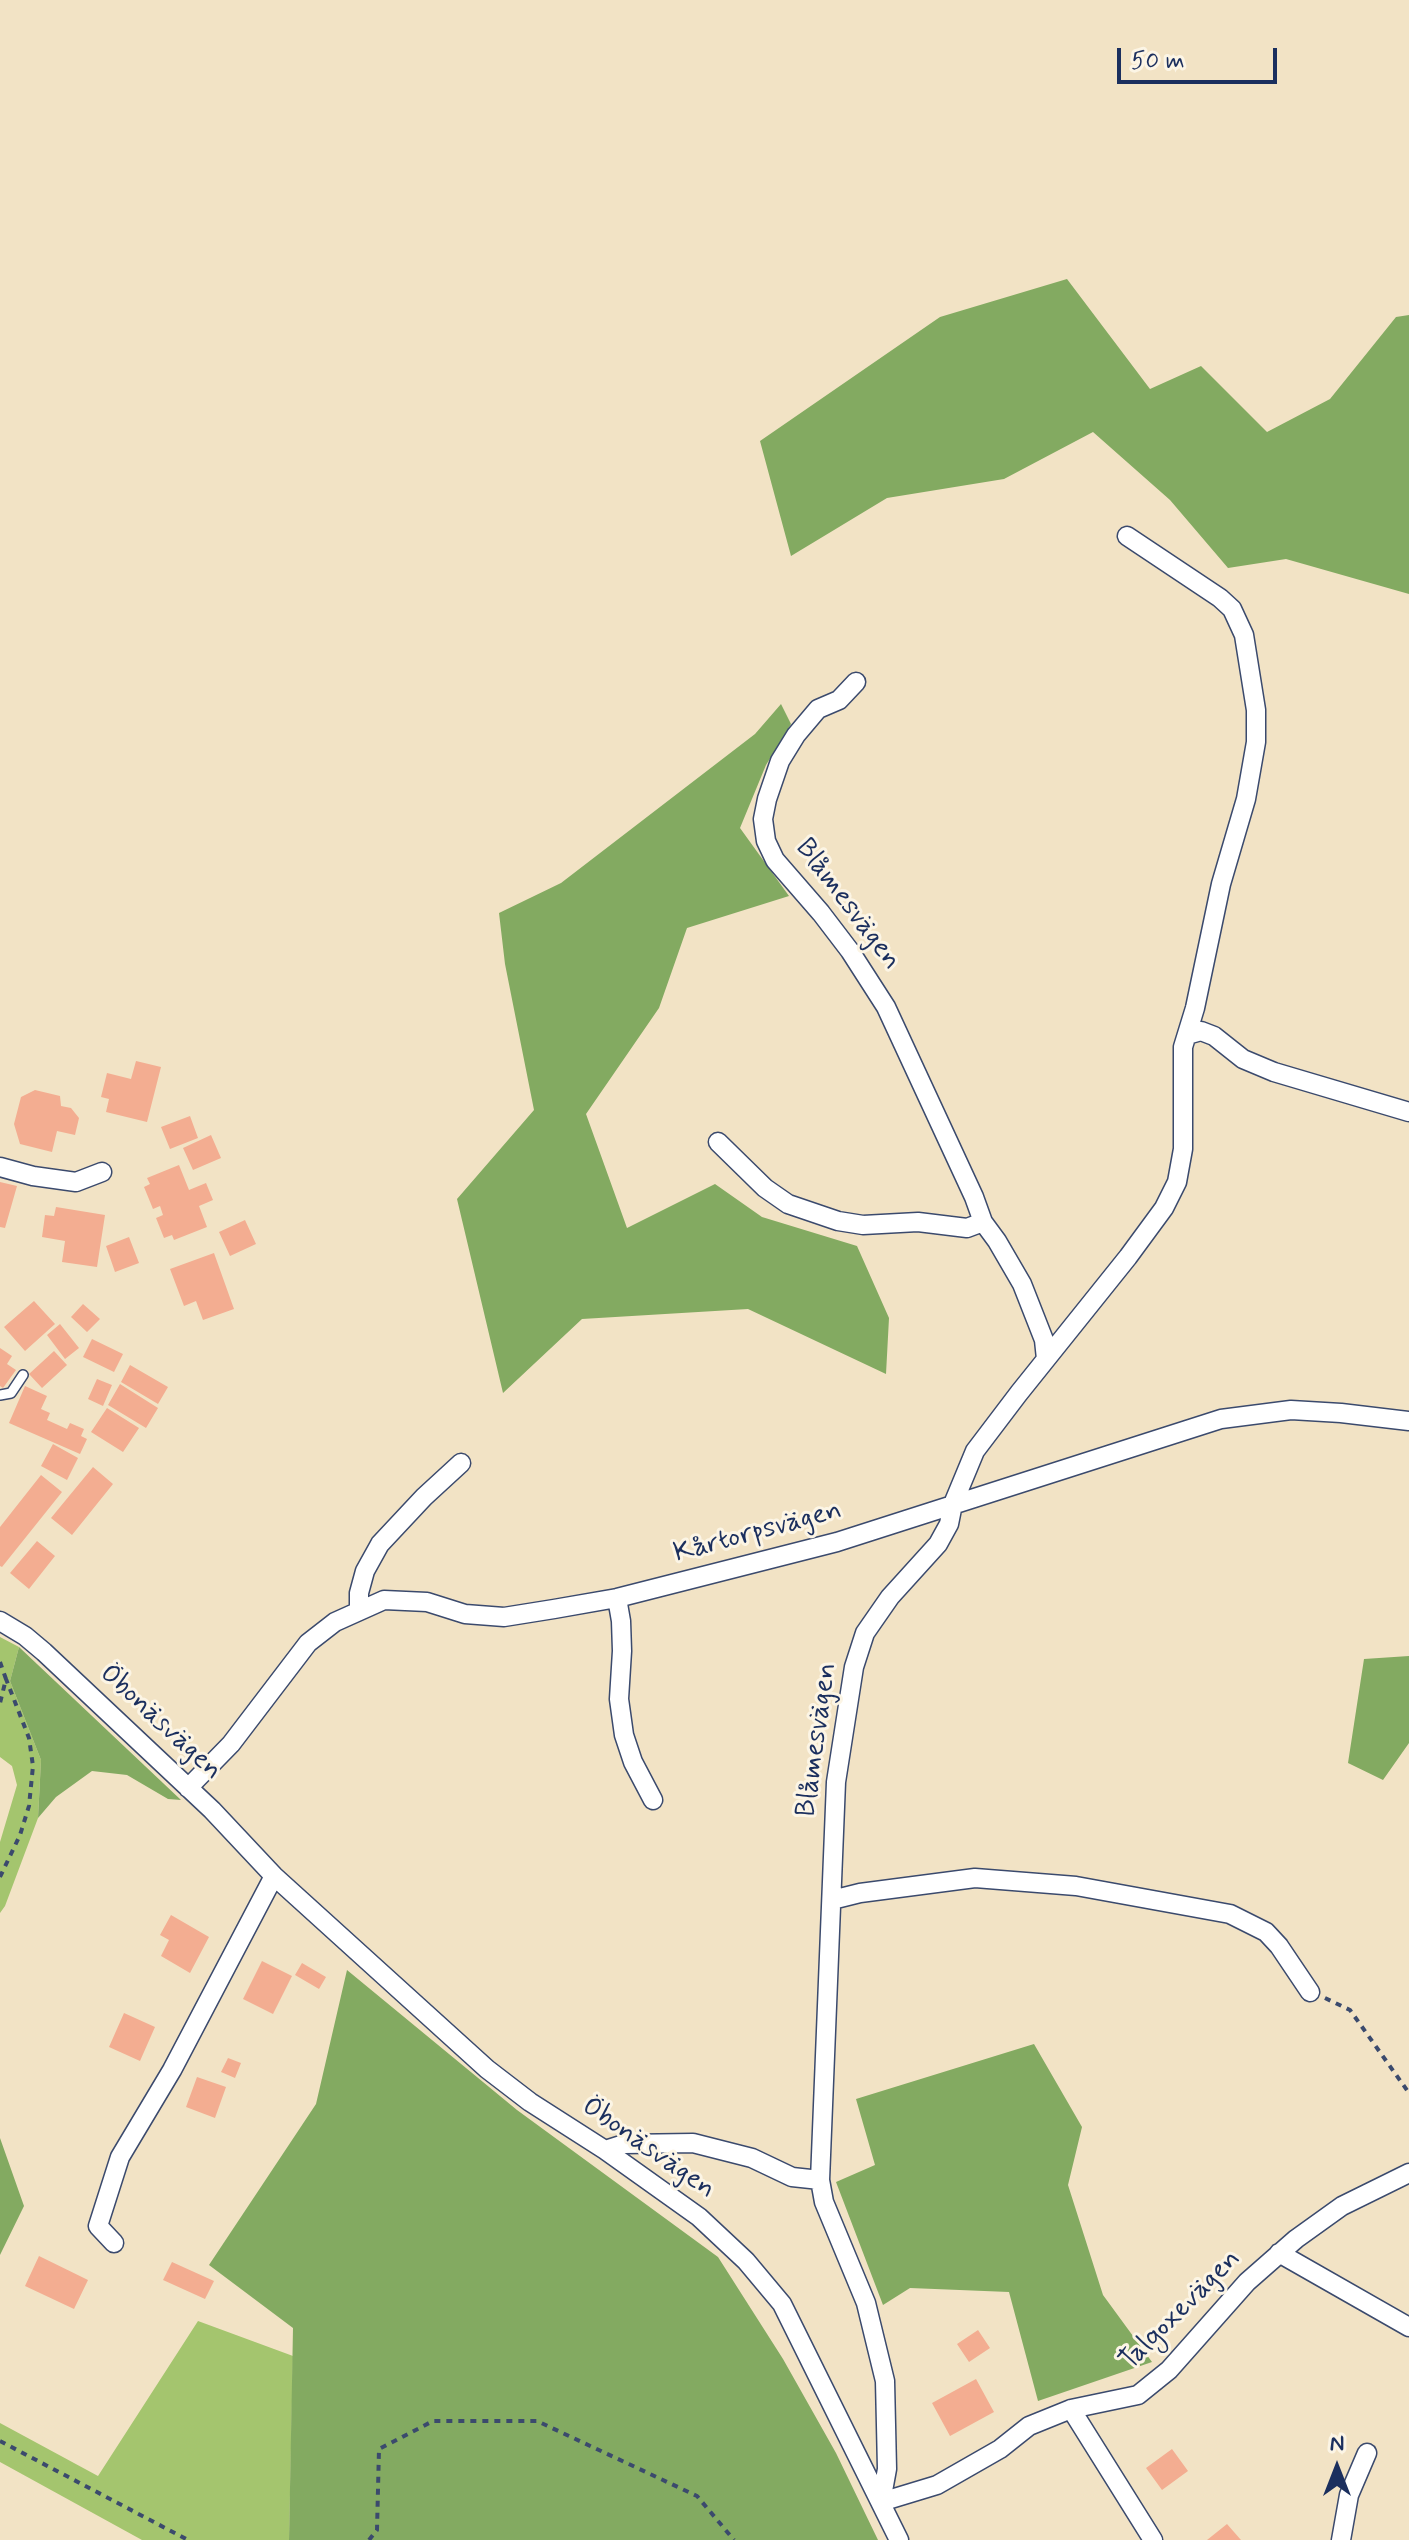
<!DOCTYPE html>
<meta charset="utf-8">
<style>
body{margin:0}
#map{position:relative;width:1409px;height:2540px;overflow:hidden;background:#f2e3c5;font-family:Mynerve,sans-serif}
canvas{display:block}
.north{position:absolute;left:1297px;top:2428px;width:80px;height:80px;-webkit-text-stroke:6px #fcf5e5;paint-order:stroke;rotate:0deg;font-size:22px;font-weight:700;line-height:32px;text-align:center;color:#1b2f5e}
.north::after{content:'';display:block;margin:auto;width:28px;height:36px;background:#1b2f5e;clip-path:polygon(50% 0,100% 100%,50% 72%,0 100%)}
.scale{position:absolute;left:1117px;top:48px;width:160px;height:36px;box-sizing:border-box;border:4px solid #1b2f5e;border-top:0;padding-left:10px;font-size:24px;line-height:28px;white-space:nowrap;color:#1b2f5e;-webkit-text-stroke:6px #fcf5e5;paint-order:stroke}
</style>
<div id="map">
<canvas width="1409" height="2540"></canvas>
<div class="north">N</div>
<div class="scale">50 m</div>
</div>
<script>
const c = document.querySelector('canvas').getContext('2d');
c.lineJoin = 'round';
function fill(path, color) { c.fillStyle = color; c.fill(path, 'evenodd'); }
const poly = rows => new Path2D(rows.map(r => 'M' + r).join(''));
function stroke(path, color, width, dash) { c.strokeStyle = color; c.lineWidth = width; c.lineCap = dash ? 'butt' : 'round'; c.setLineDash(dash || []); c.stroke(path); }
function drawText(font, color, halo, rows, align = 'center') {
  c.font = font + ' Mynerve,sans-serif'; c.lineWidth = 6; c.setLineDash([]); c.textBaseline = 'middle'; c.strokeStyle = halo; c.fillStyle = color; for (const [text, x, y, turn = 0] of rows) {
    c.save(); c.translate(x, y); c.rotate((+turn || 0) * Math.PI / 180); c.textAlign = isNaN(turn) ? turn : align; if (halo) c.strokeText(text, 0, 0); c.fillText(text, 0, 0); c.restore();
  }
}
fill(poly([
 [0,1637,19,1647,10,1681,41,1760,38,1818,5,1906,0,1913,0,1842,17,1785,12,1766,0,1757],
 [198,2321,293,2356,289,2540,142,2540,0,2462,0,2423,98,2476]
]), '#a4c56e');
fill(poly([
 [1067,279,1150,389,1201,366,1267,432,1330,399,1396,317,1409,315,1409,594,1286,559,1228,568,1170,500,1093,432,1004,479,887,498,791,556,760,441,940,317],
 [781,704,791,724,766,765,740,828,789,896,687,928,659,1008,586,1114,627,1228,715,1184,762,1217,857,1246,889,1318,886,1374,748,1309,582,1319,503,1393,457,1199,534,1110,505,964,499,913,561,883,755,734],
 [19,1647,181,1800,168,1799,127,1775,92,1771,56,1797,38,1818,41,1760,10,1681],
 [1409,1656,1409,1743,1383,1780,1348,1763,1364,1659],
 [347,1970,517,2110,718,2257,783,2359,836,2453,878,2540,289,2540,293,2328,209,2265,316,2104],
 [1034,2044,1082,2127,1068,2185,1103,2295,1152,2362,1038,2401,1009,2292,910,2288,883,2305,836,2182,875,2165,856,2099],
 [0,2138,24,2206,0,2255]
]), '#83aa61');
fill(poly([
 [136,1061,161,1067,147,1122,106,1112,109,1099,101,1097,107,1073,131,1079],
 [35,1090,60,1096,61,1106,71,1108,79,1118,75,1135,57,1131,52,1152,20,1144,14,1124,21,1097],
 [190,1116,198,1138,170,1149,161,1127],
 [211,1135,221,1158,193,1170,183,1148],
 [179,1165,189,1190,206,1183,213,1200,199,1206,207,1227,174,1240,172,1235,164,1238,156,1218,163,1215,160,1206,153,1209,144,1187,150,1184,147,1178],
 [0,1182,17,1186,5,1228,0,1227],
 [56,1207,105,1215,97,1267,62,1262,65,1241,42,1237,45,1215,54,1216],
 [245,1220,256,1244,230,1256,219,1232],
 [129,1237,139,1263,115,1272,106,1246],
 [214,1253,234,1309,203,1320,196,1301,184,1306,170,1269],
 [34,1301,55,1324,25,1351,4,1327],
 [83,1304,100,1319,87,1332,71,1317],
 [60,1324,79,1348,65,1359,47,1335],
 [92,1339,123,1354,114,1372,83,1357],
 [0,1348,12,1356,7,1364,16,1370,3,1388,0,1386],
 [54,1351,67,1365,42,1388,29,1374],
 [130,1365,168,1387,158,1404,121,1382],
 [97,1379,112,1385,103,1406,88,1399],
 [120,1384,158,1408,146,1428,108,1405],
 [25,1386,47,1396,41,1409,50,1413,47,1420,67,1429,70,1423,84,1429,81,1436,87,1439,80,1454,9,1423],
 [107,1408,139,1428,123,1452,91,1432],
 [53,1444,78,1458,67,1480,41,1466],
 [93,1467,113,1484,72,1535,51,1518],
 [41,1475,62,1492,2,1567,0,1566,0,1527],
 [37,1541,55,1556,29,1589,10,1573],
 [171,1915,209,1937,190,1973,161,1956,169,1940,160,1935],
 [262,1961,292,1976,273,2014,243,1999],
 [302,1963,326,1977,319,1989,295,1975],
 [124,2013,155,2027,140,2061,109,2047],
 [228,2058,241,2063,235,2078,221,2072],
 [197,2077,226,2087,215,2118,186,2107],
 [39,2256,88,2280,74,2309,25,2286],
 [172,2262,214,2281,205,2299,163,2280],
 [978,2330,990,2348,969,2362,957,2344],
 [976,2379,994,2412,950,2436,932,2403],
 [1172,2449,1188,2471,1162,2490,1146,2468],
 [1227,2524,1241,2540,1207,2540]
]), '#f3ad91');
const lane = poly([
 [0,1395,11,1393,23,1375]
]);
const street = poly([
 [856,682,839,700,818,709,796,735,780,761,767,799,763,819,766,841,775,860,821,913,850,951,886,1007,974,1197,983,1222,997,1241,1022,1284,1044,1340,1046,1359],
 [1187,1035,1201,1031,1214,1036,1243,1059,1274,1072,1409,1112],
 [718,1142,765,1188,788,1204,838,1221,863,1225,918,1222,967,1228,983,1222],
 [0,1167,33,1176,76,1182,102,1172],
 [617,1598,621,1621,622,1651,619,1699,624,1735,633,1762,653,1800],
 [359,1609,359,1593,365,1571,380,1544,424,1497,461,1463],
 [0,1621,25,1636,44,1652,212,1810,274,1876,487,2069,530,2102,605,2150,699,2217,746,2261,782,2304,899,2540],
 [188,1788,231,1744,308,1643,335,1622,384,1600,427,1602,465,1614,504,1617,554,1609,617,1598,837,1542,1221,1419,1291,1410,1341,1413,1409,1421],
 [832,1900,860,1893,975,1878,1076,1886,1230,1914,1266,1932,1279,1946,1310,1992],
 [605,2150,624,2144,693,2143,752,2158,792,2177,820,2180,836,1782,854,1667,865,1633,890,1597,938,1544,949,1524,953,1504,975,1451,1019,1393,1128,1257,1164,1208,1177,1182,1183,1149,1183,1047,1195,1008,1221,884,1246,799,1256,742,1256,710,1244,635,1232,609,1220,598,1127,536],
 [820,2180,824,2202,866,2303,885,2381,887,2469,881,2502,937,2485,1000,2449,1029,2426,1071,2409,1138,2395,1169,2370,1247,2282,1296,2239,1342,2206,1409,2173],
 [114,2243,98,2226,120,2157,172,2070,274,1876],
 [1279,2253,1409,2327],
 [1071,2409,1153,2540],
 [1341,2540,1349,2495,1367,2453]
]);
stroke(lane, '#3b4a6d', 12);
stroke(street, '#3b4a6d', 21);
stroke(poly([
 [0,1662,6,1679,0,1703],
 [0,1877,20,1835,29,1806,33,1766,29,1738,6,1679],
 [1325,1998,1350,2010,1409,2093],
 [0,2441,188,2540],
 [369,2540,377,2530,379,2449,433,2421,537,2421,697,2496,734,2540]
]), '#3b4a6d', 4, [6, 6]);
stroke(lane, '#fff', 9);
stroke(street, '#fff', 18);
drawText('28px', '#1b2f5e', '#fcf5e5', [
 ["Blåmesvägen",847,905,53],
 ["Kårtorpsvägen",758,1533,-15],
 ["Öbonäsvägen",160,1723,43],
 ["Blåmesvägen",818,1740,-82],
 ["Öbonäsvägen",648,2149,35],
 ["Talgoxevägen",1181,2311,-45]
]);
</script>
